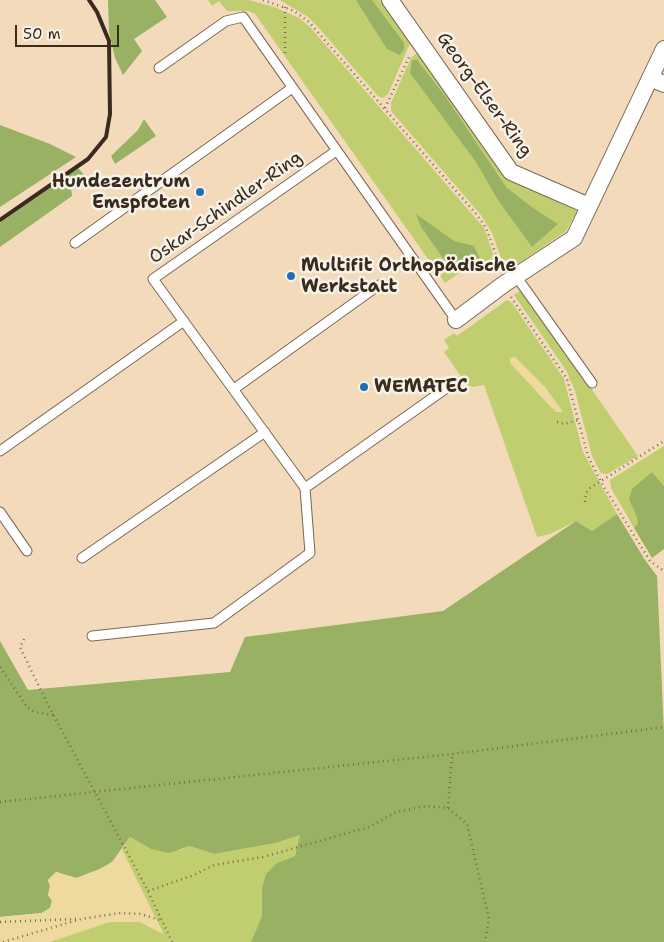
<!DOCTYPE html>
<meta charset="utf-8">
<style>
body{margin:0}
#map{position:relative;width:664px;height:942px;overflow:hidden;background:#f2dabb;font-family:"Shantell Sans",sans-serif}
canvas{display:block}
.scale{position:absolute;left:15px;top:25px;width:104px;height:22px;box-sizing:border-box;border:2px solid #3b2a1e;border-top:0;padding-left:6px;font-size:15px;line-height:18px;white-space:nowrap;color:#3b2a1e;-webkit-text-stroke:4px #f7f3e8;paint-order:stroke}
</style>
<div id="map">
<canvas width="664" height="942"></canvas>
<div class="scale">50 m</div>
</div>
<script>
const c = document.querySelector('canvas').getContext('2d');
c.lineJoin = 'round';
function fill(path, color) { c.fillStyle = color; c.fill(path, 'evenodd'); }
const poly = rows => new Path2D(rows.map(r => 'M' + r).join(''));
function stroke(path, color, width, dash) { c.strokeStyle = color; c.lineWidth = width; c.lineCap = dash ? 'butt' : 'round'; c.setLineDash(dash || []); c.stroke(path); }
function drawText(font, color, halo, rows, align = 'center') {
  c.font = font + ' "Shantell Sans",sans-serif'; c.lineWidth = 5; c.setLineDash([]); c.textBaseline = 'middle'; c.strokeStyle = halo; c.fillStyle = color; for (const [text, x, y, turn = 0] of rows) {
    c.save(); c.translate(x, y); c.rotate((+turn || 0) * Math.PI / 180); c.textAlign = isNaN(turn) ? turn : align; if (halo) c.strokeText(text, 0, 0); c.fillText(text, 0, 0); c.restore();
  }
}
fill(poly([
 [208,0,249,0,274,7,299,18,310,27,484,228,498,269,474,266,465,269,445,283,255,14,248,11,227,11,219,1,212,6],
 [280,0,380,0,411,41,388,94,383,98,378,96,319,28,308,17],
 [417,53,420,54,506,178,577,211,566,231,509,270,505,269,492,233,481,215,391,111,391,103,411,58],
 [522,289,638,456,607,474,601,473,592,456,575,391,566,370,514,295],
 [507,300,512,303,564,379,583,452,617,514,592,531,576,521,550,534,537,537,484,385,473,387,467,385,444,352,449,348,444,340,454,333,457,336],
 [664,446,664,486,652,472,639,485,638,523,634,528,611,488,610,480],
 [300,835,295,856,277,863,262,888,262,916,251,942,49,942,109,922,140,922,163,933,122,850,130,837,151,849,181,850,190,846,214,854,276,843]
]), '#c0ce70');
fill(poly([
 [108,0,155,0,167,17,134,39,142,51,123,75,115,58,109,32],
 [356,0,372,0,404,43,404,50,400,55,387,49],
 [412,60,417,60,445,96,506,187,533,208,558,224,532,247,498,200,476,162,410,73],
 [144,119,156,136,115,164,111,156,138,130],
 [0,125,50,144,76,157,0,207],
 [78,168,90,181,71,187,72,196,0,247,0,223],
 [416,214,454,241,474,246,480,259,460,267,445,261,421,227],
 [652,472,664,486,664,549,652,558,634,528,638,523,637,517,629,499,632,489],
 [617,514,645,560,657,576,664,733,664,942,251,942,262,916,262,888,266,874,277,863,295,856,300,835,276,843,214,854,190,846,169,853,151,849,130,837,112,862,105,867,76,878,56,872,48,880,50,886,48,895,52,901,50,908,42,913,0,917,0,641,28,690,230,672,245,637,443,611,576,521,592,531]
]), '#98b162');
fill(poly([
 [515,357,546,388,563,412,556,412,548,404,510,363,510,358],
 [122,850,163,934,140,922,109,922,49,942,0,942,0,917,42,913,50,908,52,901,48,895,50,886,48,880,56,872,76,878,89,875,112,862]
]), '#eeda9e');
const lane = poly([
 [159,68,226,21,243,17,456,320],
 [336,151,153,279,305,488,448,387],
 [75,243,292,88],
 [516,276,592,383],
 [234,389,379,285],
 [0,451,184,321],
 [0,512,27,551],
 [82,558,265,432],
 [92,636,214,623,310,553,305,488]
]);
const street = poly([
 [390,0,511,172,589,206],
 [650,78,664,84],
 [456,320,504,284,574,238,664,49]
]);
stroke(lane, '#7b6855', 11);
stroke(street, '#7b6855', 18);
stroke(poly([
 [263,0,294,11,309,22,477,215,486,228,501,268],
 [285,7,285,56],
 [385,108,410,55],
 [511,297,567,379,588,456,601,482,650,561,664,571],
 [557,422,564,424,578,420],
 [585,502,586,493,590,488,664,441],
 [24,639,20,647,48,705,148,891,172,942],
 [0,667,27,707,35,712,53,715],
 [0,802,452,754,664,727],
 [448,808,452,755],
 [148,891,194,875,214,865,263,857,369,827,396,812,427,806,448,808,467,824,489,919,485,942],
 [0,922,76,919],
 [3,942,81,919,121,913,140,914,163,921]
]), '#7b6855', 2.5, [1, 4]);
stroke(lane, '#fff', 9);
stroke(street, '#fff', 16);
stroke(poly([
 [0,220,88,159,106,137,110,114,109,41,97,12,89,0]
]), '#3b2a1e', 4);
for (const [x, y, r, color] of [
 [200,192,5,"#1f6fb2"],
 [291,276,5,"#1f6fb2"],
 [364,387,5,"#1f6fb2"]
]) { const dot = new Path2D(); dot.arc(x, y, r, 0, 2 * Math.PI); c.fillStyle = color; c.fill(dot); stroke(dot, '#f7f3e8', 2); }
drawText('18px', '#3b2a1e', '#f7f3e8', [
 ["Georg-Elser-Ring",484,95,54],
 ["Oskar-Schindler-Ring",226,208,-35]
]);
drawText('bold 18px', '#3b2a1e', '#f7f3e8', [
 ["Hundezentrum",190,182,"right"],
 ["Emspfoten",190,203,"right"],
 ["Multifit Orthopädische",301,266],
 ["Werkstatt",301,287],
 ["WEMATEC",374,387]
], 'left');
</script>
